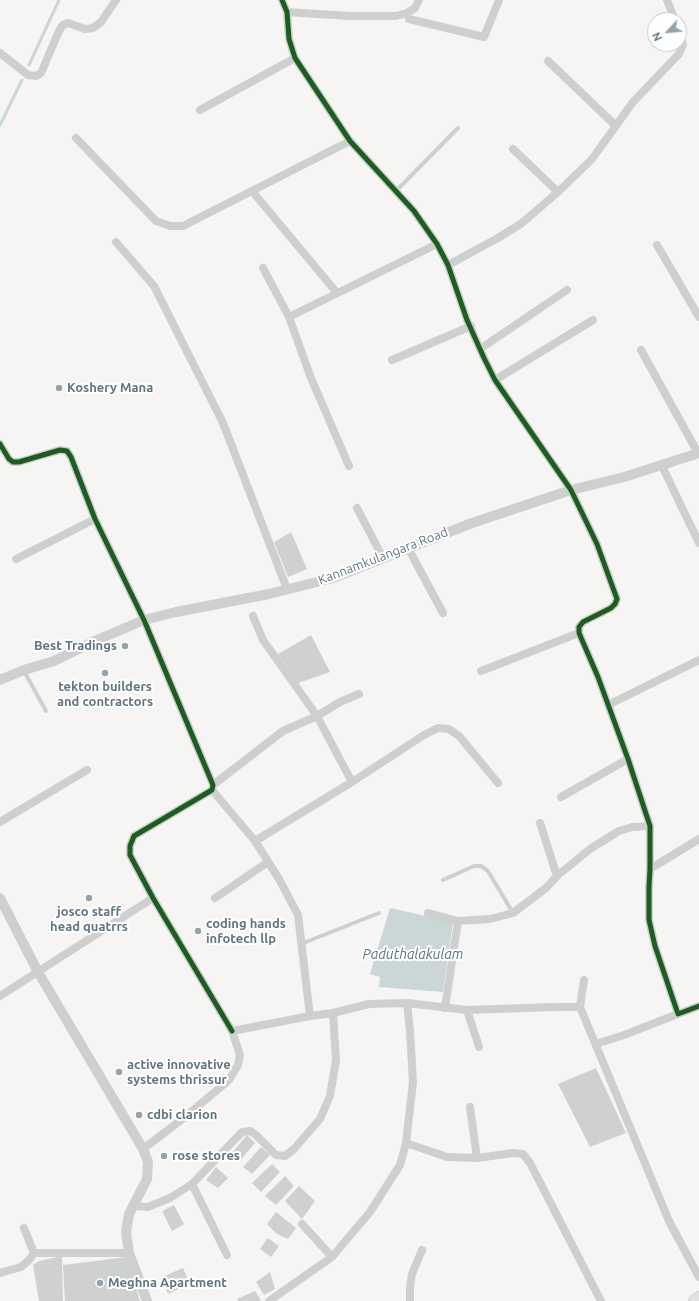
<!DOCTYPE html>
<style>
body{margin:0}
#map{position:relative;width:699px;height:1301px;overflow:hidden;background:#f6f5f4;font-family:Ubuntu,sans-serif}
canvas{display:block}
.north{position:absolute;left:647px;top:12px;width:40px;height:40px;box-sizing:border-box;background:#fff;border:1px solid #bfc8cd;border-radius:50%;rotate:244deg;font-size:11px;font-weight:700;line-height:16px;text-align:center;color:#5f7681}
.north::after{content:'';display:block;margin:auto;width:14px;height:18px;background:#94a2a9;clip-path:polygon(50% 0,100% 100%,50% 72%,0 100%)}
</style>
<div id="map">
<canvas width="699" height="1301"></canvas>
<div class="north">N</div>
</div>
<script>
const c = document.querySelector('canvas').getContext('2d');
c.lineJoin = 'round';
function fill(path, color) { c.fillStyle = color; c.fill(path, 'evenodd'); }
const poly = rows => new Path2D(rows.map(r => 'M' + r).join(''));
function stroke(path, color, width, dash) { c.strokeStyle = color; c.lineWidth = width; c.lineCap = dash ? 'butt' : 'round'; c.setLineDash(dash || []); c.stroke(path); }
function drawText(font, color, halo, rows, align = 'center') {
  c.font = font + ' Ubuntu,sans-serif'; c.lineWidth = 4; c.setLineDash([]); c.textBaseline = 'middle'; c.strokeStyle = halo; c.fillStyle = color; for (const [text, x, y, turn = 0] of rows) {
    c.save(); c.translate(x, y); c.rotate((+turn || 0) * Math.PI / 180); c.textAlign = isNaN(turn) ? turn : align; if (halo) c.strokeText(text, 0, 0); c.fillText(text, 0, 0); c.restore();
  }
}
fill(poly([
 [390,908,453,922,443,992,379,987,380,977,370,974]
]), '#cbd6d7');
stroke(poly([
 [29,65,59,0],
 [0,125,22,80]
]), '#cbd6d7', 3);
fill(poly([
 [291,532,307,569,288,577,274,542],
 [311,635,330,672,298,683,278,654],
 [596,1068,626,1133,590,1147,558,1084],
 [247,1135,255,1143,239,1162,231,1154],
 [261,1147,270,1155,252,1174,243,1167],
 [272,1164,280,1172,261,1192,252,1183],
 [216,1167,228,1178,218,1188,206,1180],
 [285,1176,294,1186,276,1205,265,1196],
 [299,1186,315,1201,302,1219,285,1201],
 [174,1205,184,1224,172,1231,162,1211],
 [276,1212,296,1228,288,1239,277,1234,267,1224],
 [268,1238,279,1246,271,1257,260,1249],
 [62,1256,63,1301,39,1301,33,1265,39,1261],
 [127,1257,140,1301,65,1301,63,1265],
 [183,1268,190,1284,168,1294,162,1277],
 [270,1272,275,1289,264,1295,256,1282],
 [255,1291,261,1300,259,1301,238,1301,237,1299]
]), '#cfd1d1');
const primary = poly([
 [695,1301,699,1298]
]);
stroke(primary, '#d3d3d3', 14);
stroke(poly([
 [396,191,458,128],
 [24,671,46,711],
 [443,880,474,866,481,866,488,871,513,913],
 [301,944,379,913]
]), '#cecfcf', 4);
stroke(poly([
 [282,0,287,12,289,39,295,58,350,141,414,211,437,244,448,265,467,320,484,358,495,380,571,490,597,544,617,599,615,604,611,608,583,622,579,627,579,633,598,677,628,759,650,826,650,869,649,887,649,920,655,946,678,1014,699,1006],
 [667,0,675,20],
 [287,12,350,16,396,16,407,13,415,8,419,0],
 [409,19,484,37,499,0],
 [0,53,28,75,36,76,41,73,59,31,63,25,68,23,85,29,93,28,101,22,116,0],
 [548,61,615,125],
 [200,110,295,58],
 [76,138,156,221,170,226,183,226,350,141],
 [513,149,558,192],
 [252,191,337,293],
 [116,242,154,286,223,423,287,589],
 [657,245,699,317],
 [448,265,498,238,522,223,558,192,592,159,633,102,679,54,683,45,679,30],
 [263,268,289,317,437,244],
 [289,317,311,378,349,466],
 [480,349,567,290],
 [641,350,698,453],
 [392,360,471,326],
 [495,380,593,320],
 [0,444,9,459,13,462,19,462,60,450,67,451,71,457,95,519,144,620,213,785,212,790,134,836,130,846,130,855,153,898,232,1031],
 [662,466,699,543],
 [357,508,383,558],
 [408,548,443,613],
 [16,559,95,519],
 [253,616,263,640,317,716,340,702,359,694],
 [481,671,579,633],
 [608,705,699,660],
 [213,785,283,731,317,716,352,782],
 [212,790,255,841,352,782,424,735,438,728,449,729,459,736,498,783],
 [561,797,628,759],
 [0,822,87,770],
 [540,823,557,876],
 [255,841,279,879,298,915,310,1016],
 [650,869,699,839],
 [215,898,268,862],
 [428,913,458,921,490,919,513,913,546,888,557,876,590,849,619,831,632,827,650,826],
 [0,996,153,898],
 [407,1003,467,1010,556,1007,580,1007,669,1221,699,1277],
 [580,1007,584,980],
 [445,1008,458,921],
 [467,1010,479,1047],
 [596,1044,624,1035,678,1014],
 [470,1107,477,1158],
 [406,1143,447,1157,477,1158,513,1153,523,1154,530,1163,601,1301],
 [143,1149,185,1117,229,1080,238,1065,240,1055,232,1031,310,1016,333,1013,369,1004,407,1003,410,1031,413,1082,406,1143,400,1165,370,1212,332,1257,269,1301],
 [192,1184,227,1255],
 [134,1206,148,1207,170,1198,192,1184,242,1132,250,1131,256,1135,276,1155,285,1156,294,1149,320,1119,330,1096,336,1060,333,1013],
 [302,1224,332,1257],
 [24,1228,34,1253,129,1253],
 [0,1273,21,1267,29,1260,34,1253],
 [410,1301,410,1287,412,1274,422,1250]
]), '#cecfcf', 8);
stroke(poly([
 [0,680,24,670,54,661,97,640,144,620,176,612,269,594,333,578,472,523,571,490,624,477,699,453],
 [0,898,38,972,143,1149,148,1162,147,1179,129,1214,126,1232,129,1253,147,1301]
]), '#cecfcf', 10);
stroke(primary, '#e1e1e2', 12);
stroke(poly([
 [282,0,287,12,289,39,295,58,350,141,414,211,437,244,448,265,467,320,484,358,495,380,571,490,597,544,617,599,615,604,611,608,583,622,579,627,579,633,598,677,628,759,650,826,650,869,649,887,649,920,655,946,678,1014,699,1006],
 [0,444,9,459,13,462,19,462,60,450,67,451,71,457,95,519,144,620,213,785,212,790,134,836,130,846,130,855,153,898,232,1031]
]), '#1b5e20', 5);
for (const [x, y, r, color] of [
 [59,388,4,"#94a2a9"],
 [125,646,4,"#94a2a9"],
 [105,673,4,"#94a2a9"],
 [89,898,4,"#94a2a9"],
 [198,931,4,"#94a2a9"],
 [119,1072,4,"#94a2a9"],
 [139,1115,4,"#94a2a9"],
 [164,1156,4,"#94a2a9"],
 [100,1283,4,"#94a2a9"]
]) { const dot = new Path2D(); dot.arc(x, y, r, 0, 2 * Math.PI); c.fillStyle = color; c.fill(dot); stroke(dot, '#fff', 1.5); }
drawText('bold 13px', '#5f7681', '#fff', [
 ["Koshery Mana",67,388],
 ["Best Tradings",117,646,"right"],
 ["tekton builders",105,687,"center"],
 ["and contractors",105,702,"center"],
 ["josco staff",89,912,"center"],
 ["head quatrrs",89,927,"center"],
 ["coding hands",206,924],
 ["infotech llp",206,939],
 ["active innovative",127,1065],
 ["systems thrissur",127,1080],
 ["cdbi clarion",147,1115],
 ["rose stores",172,1156],
 ["Meghna Apartment",108,1283]
], 'left');
drawText('13px', '#5f7681', '#fff', [
 ["Kannamkulangara Road",383,556,-21]
]);
drawText('italic 14px', '#5a777c', '#fff', [
 ["Paduthalakulam",413,954]
]);
</script>
